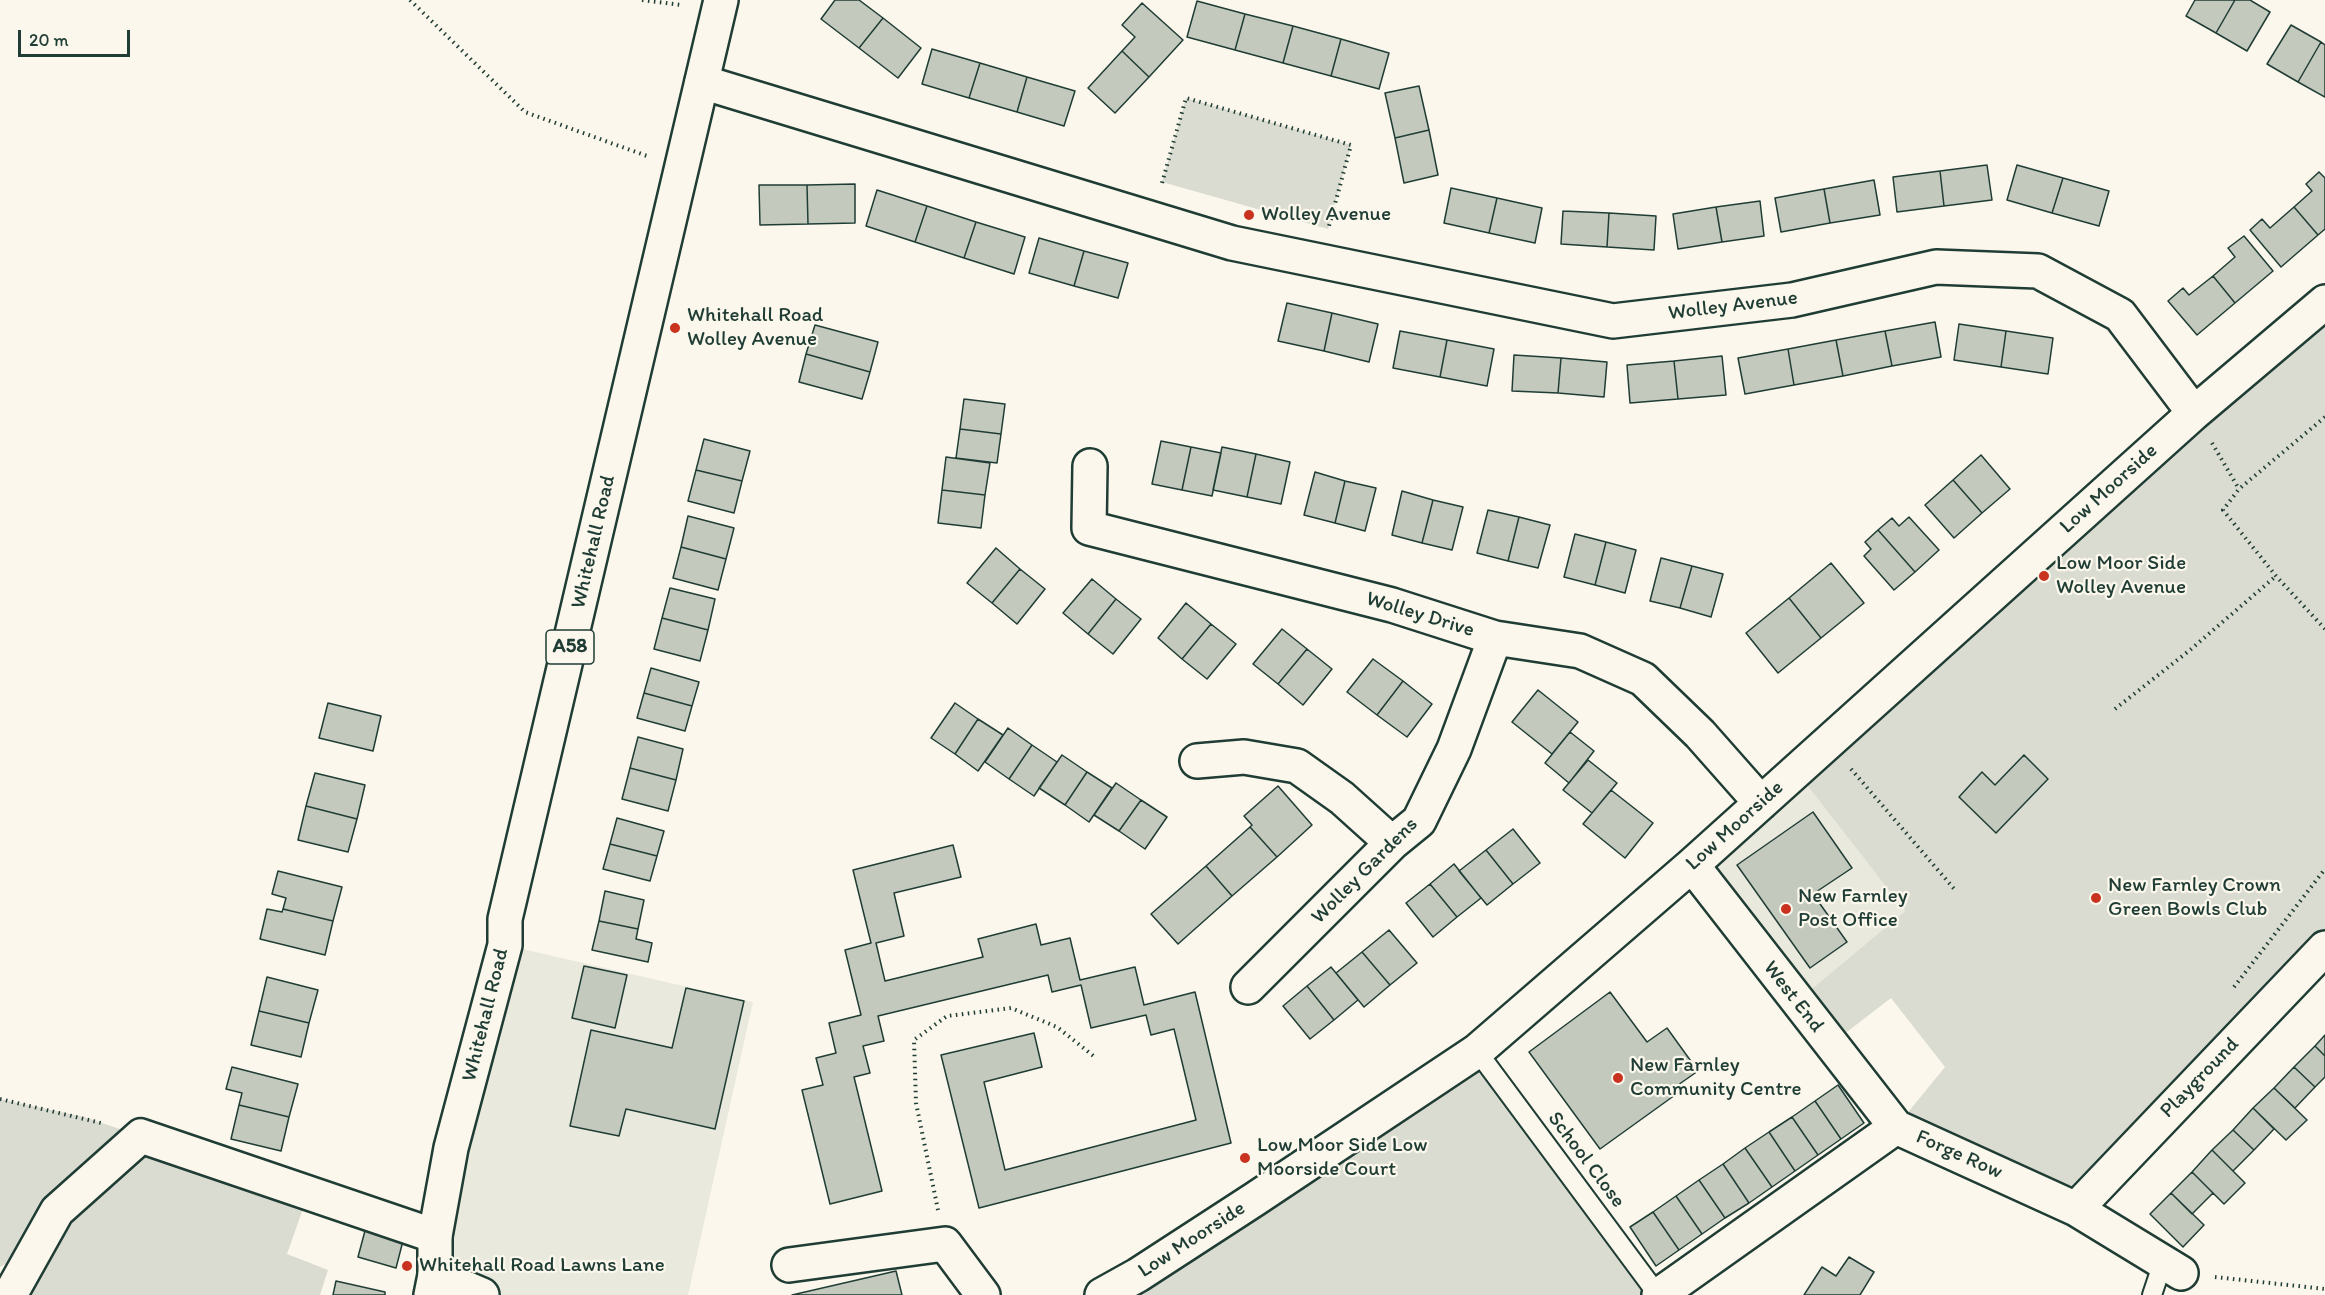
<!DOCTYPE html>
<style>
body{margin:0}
#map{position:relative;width:2325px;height:1295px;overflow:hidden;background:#fbf7ec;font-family:Itim,sans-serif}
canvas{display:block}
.scale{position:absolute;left:18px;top:30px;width:112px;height:27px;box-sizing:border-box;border:3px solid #1f3d34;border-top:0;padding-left:8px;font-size:18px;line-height:21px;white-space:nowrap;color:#1f3d34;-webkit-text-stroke:4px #fbf7ec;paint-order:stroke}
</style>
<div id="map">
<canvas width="2325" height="1295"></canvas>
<div class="scale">20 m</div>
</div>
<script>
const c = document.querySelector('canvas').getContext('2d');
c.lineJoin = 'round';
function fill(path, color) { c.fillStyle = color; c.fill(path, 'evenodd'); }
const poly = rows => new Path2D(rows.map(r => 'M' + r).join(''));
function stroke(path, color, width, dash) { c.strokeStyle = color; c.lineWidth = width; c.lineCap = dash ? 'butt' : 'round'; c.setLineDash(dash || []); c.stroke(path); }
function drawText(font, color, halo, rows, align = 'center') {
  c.font = font + ' Itim,sans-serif'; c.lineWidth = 4.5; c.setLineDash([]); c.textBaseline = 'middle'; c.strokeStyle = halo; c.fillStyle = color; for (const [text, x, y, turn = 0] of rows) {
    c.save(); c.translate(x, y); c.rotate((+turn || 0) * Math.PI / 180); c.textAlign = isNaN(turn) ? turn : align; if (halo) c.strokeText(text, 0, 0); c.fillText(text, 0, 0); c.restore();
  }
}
fill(poly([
 [1796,771,1905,911,1796,1002,1692,865],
 [505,945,753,1002,688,1295,482,1295,435,1275]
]), '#eae9de');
fill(poly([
 [1186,98,1351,145,1328,229,1162,182],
 [2325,302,2325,948,2076,1209,1896,1127,1945,1067,1891,998,1830,1045,1796,1002,1905,911,1796,771],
 [1477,1051,1658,1295,1102,1295],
 [0,1099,84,1117,309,1192,287,1254,328,1270,320,1295,10,1295,35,1249,0,1267]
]), '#dbdcd1');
const building = poly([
 [835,0,859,0,883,18,859,48,821,19,835,0],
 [2195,0,2235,0,2216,33,2186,16,2195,0],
 [2235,0,2250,0,2270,12,2247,51,2216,33,2235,0],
 [1197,1,1245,14,1235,50,1187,37,1197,1],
 [1142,3,1183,40,1149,77,1122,51,1135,37,1122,25,1142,3],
 [1245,14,1293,26,1283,63,1235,50,1245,14],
 [883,18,921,48,898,78,859,48,883,18],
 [2291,25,2321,42,2298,82,2267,64,2291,25],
 [1293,26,1341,39,1331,76,1283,63,1293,26],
 [1341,39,1389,53,1379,89,1331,76,1341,39],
 [2321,42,2325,45,2325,97,2298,82,2321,42],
 [932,49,980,63,969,98,922,84,932,49],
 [1122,51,1149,77,1115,113,1088,88,1122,51],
 [980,63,1027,77,1017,112,969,98,980,63],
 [1027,77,1075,91,1064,126,1017,112,1027,77],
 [1419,86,1429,130,1395,138,1385,93,1419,86],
 [1429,130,1438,175,1404,183,1395,138,1429,130],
 [1987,165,1992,200,1944,206,1940,171,1987,165],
 [2017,165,2063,178,2052,213,2007,200,2017,165],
 [1940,171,1944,206,1897,212,1893,177,1940,171],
 [2319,172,2325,178,2325,229,2318,235,2294,207,2312,191,2306,184,2319,172],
 [2063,178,2109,191,2099,226,2052,213,2063,178],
 [1874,180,1880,215,1830,223,1824,189,1874,180],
 [855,184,855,223,808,224,807,185,855,184],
 [759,185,807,185,808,224,760,225,759,185],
 [1451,188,1497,198,1489,233,1444,223,1451,188],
 [1824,189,1830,223,1781,232,1775,198,1824,189],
 [877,190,927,206,915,242,866,226,877,190],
 [1497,198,1542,208,1535,243,1489,233,1497,198],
 [1760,201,1764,236,1722,242,1716,207,1760,201],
 [927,206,976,222,964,258,915,242,927,206],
 [1716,207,1722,242,1678,249,1673,214,1716,207],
 [2294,207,2318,235,2281,267,2250,230,2262,219,2270,228,2294,207],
 [1563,211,1609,213,1607,247,1561,244,1563,211],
 [1609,213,1656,216,1654,250,1607,247,1609,213],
 [976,222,1025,237,1014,274,964,258,976,222],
 [2244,236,2273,271,2235,303,2213,276,2235,257,2228,248,2244,236],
 [1039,238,1084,251,1074,286,1029,273,1039,238],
 [1084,251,1128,263,1118,298,1074,286,1084,251],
 [2213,276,2235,303,2197,335,2168,301,2183,288,2189,295,2213,276],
 [1287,303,1332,313,1324,351,1278,341,1287,303],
 [1332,313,1378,324,1369,362,1324,351,1332,313],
 [1935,322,1941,357,1892,366,1885,331,1935,322],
 [1959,324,2006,331,2001,367,1954,360,1959,324],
 [815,325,878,342,870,372,806,354,815,325],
 [1400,331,1447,340,1440,377,1393,368,1400,331],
 [1885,331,1892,366,1843,376,1836,340,1885,331],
 [2006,331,2053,338,2048,374,2001,367,2006,331],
 [1447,340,1494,349,1487,386,1440,377,1447,340],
 [1836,340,1843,376,1794,385,1788,349,1836,340],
 [1788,349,1794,385,1745,394,1738,358,1788,349],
 [806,354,870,372,862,399,799,382,806,354],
 [1514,355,1561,358,1558,393,1512,391,1514,355],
 [1722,356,1726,395,1678,399,1674,361,1722,356],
 [1561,358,1607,362,1604,397,1558,393,1561,358],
 [1674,361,1678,399,1630,403,1627,365,1674,361],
 [964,399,1005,404,1001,434,960,429,964,399],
 [960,429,1001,434,997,463,956,458,960,429],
 [704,439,750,451,742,481,696,470,704,439],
 [1161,441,1191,447,1182,490,1152,484,1161,441],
 [1191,447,1221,453,1212,496,1182,490,1191,447],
 [1222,447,1256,454,1247,497,1213,490,1222,447],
 [1256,454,1290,462,1281,504,1247,497,1256,454],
 [1981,455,2010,489,1982,513,1953,480,1981,455],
 [946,457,990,463,985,495,942,490,946,457],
 [696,470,742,481,734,513,688,501,696,470],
 [1315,472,1345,481,1335,523,1304,515,1315,472],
 [1953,480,1982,513,1954,538,1925,505,1953,480],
 [1345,481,1376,488,1365,531,1335,523,1345,481],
 [942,490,985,495,981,528,938,523,942,490],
 [1402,491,1433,500,1422,543,1392,535,1402,491],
 [1433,500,1463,507,1452,550,1422,543,1433,500],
 [1488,510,1519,517,1508,561,1477,553,1488,510],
 [688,516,734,528,726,559,681,547,688,516],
 [1519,517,1550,525,1538,568,1508,561,1519,517],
 [1909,517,1939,550,1915,572,1878,530,1892,518,1899,526,1909,517],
 [1878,530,1915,572,1894,590,1864,556,1871,549,1865,542,1878,530],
 [1575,534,1606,542,1595,585,1564,577,1575,534],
 [1606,542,1636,550,1625,593,1595,585,1606,542],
 [681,547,726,559,718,590,673,578,681,547],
 [996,548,1020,569,992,603,967,583,996,548],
 [1661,558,1692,566,1680,608,1650,601,1661,558],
 [1831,563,1864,603,1821,638,1789,598,1831,563],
 [1692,566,1723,574,1711,617,1680,608,1692,566],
 [1020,569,1045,589,1017,624,992,603,1020,569],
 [1092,579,1116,599,1088,634,1063,613,1092,579],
 [670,588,715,599,708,630,662,618,670,588],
 [1789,598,1821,638,1778,673,1746,633,1789,598],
 [1116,599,1141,619,1113,654,1088,634,1116,599],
 [1186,603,1211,624,1182,659,1158,638,1186,603],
 [662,618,708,630,700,661,654,649,662,618],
 [1211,624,1236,644,1207,679,1182,659,1211,624],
 [1282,629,1307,649,1278,684,1253,664,1282,629],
 [1307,649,1332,669,1303,705,1278,684,1307,649],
 [1373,659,1403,681,1377,715,1347,692,1373,659],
 [651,668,699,682,692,706,644,693,651,668],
 [1403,681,1432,704,1407,737,1377,715,1403,681],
 [1538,690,1578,722,1552,754,1512,722,1538,690],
 [644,693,692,706,685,731,637,718,644,693],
 [328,703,381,716,373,751,319,738,328,703],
 [955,703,978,719,955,754,931,738,955,703],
 [978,719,1003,735,978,771,955,754,978,719],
 [1008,728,1032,745,1009,779,985,762,1008,728],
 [1570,732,1594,751,1569,783,1545,763,1570,732],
 [638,737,683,749,676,780,630,768,638,737],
 [1032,745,1057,762,1034,796,1009,779,1032,745],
 [1062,755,1087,772,1065,805,1039,788,1062,755],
 [2024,755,2048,779,1996,833,1959,797,1982,772,1995,785,2024,755],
 [1588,760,1617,783,1592,813,1563,790,1588,760],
 [630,768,676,780,668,811,622,799,630,768],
 [1087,772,1112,788,1089,822,1065,805,1087,772],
 [315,773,365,785,357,819,306,806,315,773],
 [1116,783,1141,800,1119,831,1094,815,1116,783],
 [1278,786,1312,825,1277,857,1250,827,1252,825,1244,816,1278,786],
 [1611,790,1653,823,1625,858,1583,824,1611,790],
 [1141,800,1167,817,1145,849,1119,831,1141,800],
 [306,806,357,819,348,852,298,840,306,806],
 [1813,812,1852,868,1813,894,1847,942,1810,968,1737,865,1813,812],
 [617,818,664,831,657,856,610,844,617,818],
 [1250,827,1277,857,1232,896,1206,866,1250,827],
 [1513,829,1540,863,1513,884,1486,850,1513,829],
 [610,844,657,856,650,881,603,869,610,844],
 [953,845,961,877,894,893,904,936,876,943,885,981,983,957,978,939,1036,924,1041,945,1070,938,1080,980,1135,967,1144,1005,1195,992,1231,1143,979,1208,941,1055,1034,1033,1042,1067,984,1082,1005,1170,1196,1120,1174,1029,1151,1035,1146,1015,1091,1028,1081,985,1052,992,1048,975,878,1016,884,1041,863,1046,870,1073,854,1077,882,1191,830,1204,802,1090,823,1085,816,1058,836,1053,829,1023,861,1015,845,950,871,943,853,870,953,845],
 [1486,850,1513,884,1487,905,1459,871,1486,850],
 [1454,864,1481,898,1457,917,1430,884,1454,864],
 [1206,866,1232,896,1178,944,1151,914,1206,866],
 [278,871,342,887,333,921,283,909,286,898,272,894,278,871],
 [1430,884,1457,917,1433,937,1406,903,1430,884],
 [605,891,644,900,638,929,599,921,605,891],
 [267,909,282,912,283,909,333,921,325,955,260,939,267,909],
 [599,921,638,929,636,939,652,943,648,962,592,950,599,921],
 [1389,930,1417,963,1390,985,1362,952,1389,930],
 [1362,952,1390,985,1364,1007,1336,973,1362,952],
 [584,966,627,975,615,1028,572,1018,584,966],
 [1331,967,1358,1000,1334,1020,1307,986,1331,967],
 [267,977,318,990,309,1023,259,1011,267,977],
 [1307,986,1334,1020,1310,1039,1283,1006,1307,986],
 [686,988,744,1001,715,1129,626,1109,619,1136,570,1126,591,1030,672,1048,686,988],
 [1610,992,1647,1042,1667,1028,1698,1071,1678,1085,1682,1090,1600,1149,1529,1052,1610,992],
 [259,1011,309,1023,301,1057,251,1045,259,1011],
 [2325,1035,2325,1056,2315,1046,2325,1035],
 [2315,1046,2325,1056,2325,1077,2315,1087,2294,1067,2315,1046],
 [232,1067,298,1084,289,1117,239,1105,242,1093,226,1089,232,1067],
 [2294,1067,2315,1087,2295,1108,2274,1088,2294,1067],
 [1838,1085,1864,1123,1841,1139,1815,1101,1838,1085],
 [2274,1088,2307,1120,2286,1140,2253,1108,2274,1088],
 [1815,1101,1841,1139,1818,1155,1792,1117,1815,1101],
 [239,1105,289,1117,281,1151,231,1139,239,1105],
 [2253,1108,2274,1129,2254,1150,2233,1130,2253,1108],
 [1792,1117,1818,1155,1795,1171,1769,1132,1792,1117],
 [2233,1130,2254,1150,2233,1171,2212,1150,2233,1130],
 [1769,1132,1795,1171,1772,1187,1745,1148,1769,1132],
 [1745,1148,1772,1187,1749,1203,1723,1164,1745,1148],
 [2212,1150,2245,1183,2224,1204,2192,1172,2212,1150],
 [1723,1164,1749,1203,1725,1218,1699,1180,1723,1164],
 [2192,1172,2213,1193,2192,1214,2171,1193,2192,1172],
 [1699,1180,1725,1218,1702,1234,1676,1196,1699,1180],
 [2171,1193,2204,1225,2183,1247,2150,1214,2171,1193],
 [1676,1196,1702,1234,1679,1250,1653,1212,1676,1196],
 [1653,1212,1679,1250,1656,1266,1630,1227,1653,1212],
 [366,1227,404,1237,396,1268,358,1257,366,1227],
 [1849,1257,1874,1272,1860,1295,1804,1295,1822,1267,1836,1276,1849,1257],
 [896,1271,902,1295,792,1295,896,1271],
 [336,1281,385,1292,385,1295,333,1295,336,1281]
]);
fill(building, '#c4c9be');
stroke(building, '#1f3d34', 1.5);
const service = poly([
 [1477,1051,1658,1295],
 [2152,1295,2163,1262]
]);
const minor = poly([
 [702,82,1232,243,1613,321,1792,300,1936,267,2038,271,2120,315,2194,413],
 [1090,466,1089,528,1392,605,1495,638,1580,651,1643,679,1700,734,1761,803],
 [1197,761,1244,757,1297,766,1342,798,1392,843],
 [1692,865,1896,1127],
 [1248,987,1392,843,1419,821,1454,749,1495,638],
 [2076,1209,2325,948],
 [789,1265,945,1244,983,1295],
 [10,1295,57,1211,141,1136,435,1236],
 [1102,1295,1138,1275,1255,1199,1477,1051,1692,865,2194,413,2325,302],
 [1659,1295,1896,1127,2076,1209,2181,1273]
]);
const tertiary = poly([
 [435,1275,482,1295]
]);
const primary = poly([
 [431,1295,435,1275,435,1236,451,1148,505,945,505,919,721,0]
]);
stroke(service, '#1f3d34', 22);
stroke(minor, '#1f3d34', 38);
stroke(tertiary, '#1f3d34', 38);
stroke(primary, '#1f3d34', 38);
stroke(poly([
 [410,0,525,112,647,156],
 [642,0,682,5],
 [1162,183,1186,98,1351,145,1329,226],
 [2325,417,2239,489,2223,510,2276,576,2325,629],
 [2212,443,2239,489],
 [2115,709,2190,650,2276,576],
 [1851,769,1956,891],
 [2234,987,2325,869],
 [0,1099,101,1123],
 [938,1210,916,1103,914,1040,947,1016,1011,1008,1057,1027,1096,1058],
 [2215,1277,2325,1289]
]), '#1f3d34', 4, [1.5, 4.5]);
stroke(service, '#fbf7ec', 18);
stroke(minor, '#fbf7ec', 33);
stroke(tertiary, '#fbf7ec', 33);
stroke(primary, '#fbf7ec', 33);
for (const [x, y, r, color] of [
 [1249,215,6,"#c8321e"],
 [675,328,6,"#c8321e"],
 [2044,576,6,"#c8321e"],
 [2096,898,6,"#c8321e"],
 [1786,909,6,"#c8321e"],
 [1618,1078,6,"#c8321e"],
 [1245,1158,6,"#c8321e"],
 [407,1266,6,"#c8321e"]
]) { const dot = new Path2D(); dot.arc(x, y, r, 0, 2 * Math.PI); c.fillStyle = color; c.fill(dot); stroke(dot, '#fbf7ec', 2); }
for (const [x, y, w] of [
 [570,647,48]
]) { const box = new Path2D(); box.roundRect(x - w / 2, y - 17, w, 34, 4.5); c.fillStyle = '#fbf7ec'; c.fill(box); stroke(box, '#1f3d34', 1.5); }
drawText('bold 20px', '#1f3d34', null, [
 ["A58",570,647]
]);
drawText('21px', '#1f3d34', '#fbf7ec', [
 ["Wolley Avenue",1261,215],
 ["Whitehall Road",687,316],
 ["Wolley Avenue",687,340],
 ["Low Moor Side",2056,564],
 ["Wolley Avenue",2056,588],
 ["New Farnley Crown",2108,886],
 ["Green Bowls Club",2108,910],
 ["New Farnley",1798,897],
 ["Post Office",1798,921],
 ["New Farnley",1630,1066],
 ["Community Centre",1630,1090],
 ["Low Moor Side Low",1257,1146],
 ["Moorside Court",1257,1170],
 ["Whitehall Road Lawns Lane",419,1266]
], 'left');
drawText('21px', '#1f3d34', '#fbf7ec', [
 ["Wolley Avenue",1733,306,-7],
 ["Low Moorside",2109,489,-42],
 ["Whitehall Road",594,542,-77],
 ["Wolley Drive",1420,615,17],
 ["Low Moorside",1735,826,-42],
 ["Wolley Gardens",1365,871,-45],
 ["West End",1793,997,52],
 ["Whitehall Road",486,1015,-76],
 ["Playground",2200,1078,-46],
 ["Forge Row",1959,1155,24],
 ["School Close",1586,1160,53],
 ["Low Moorside",1192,1240,-33]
]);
</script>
